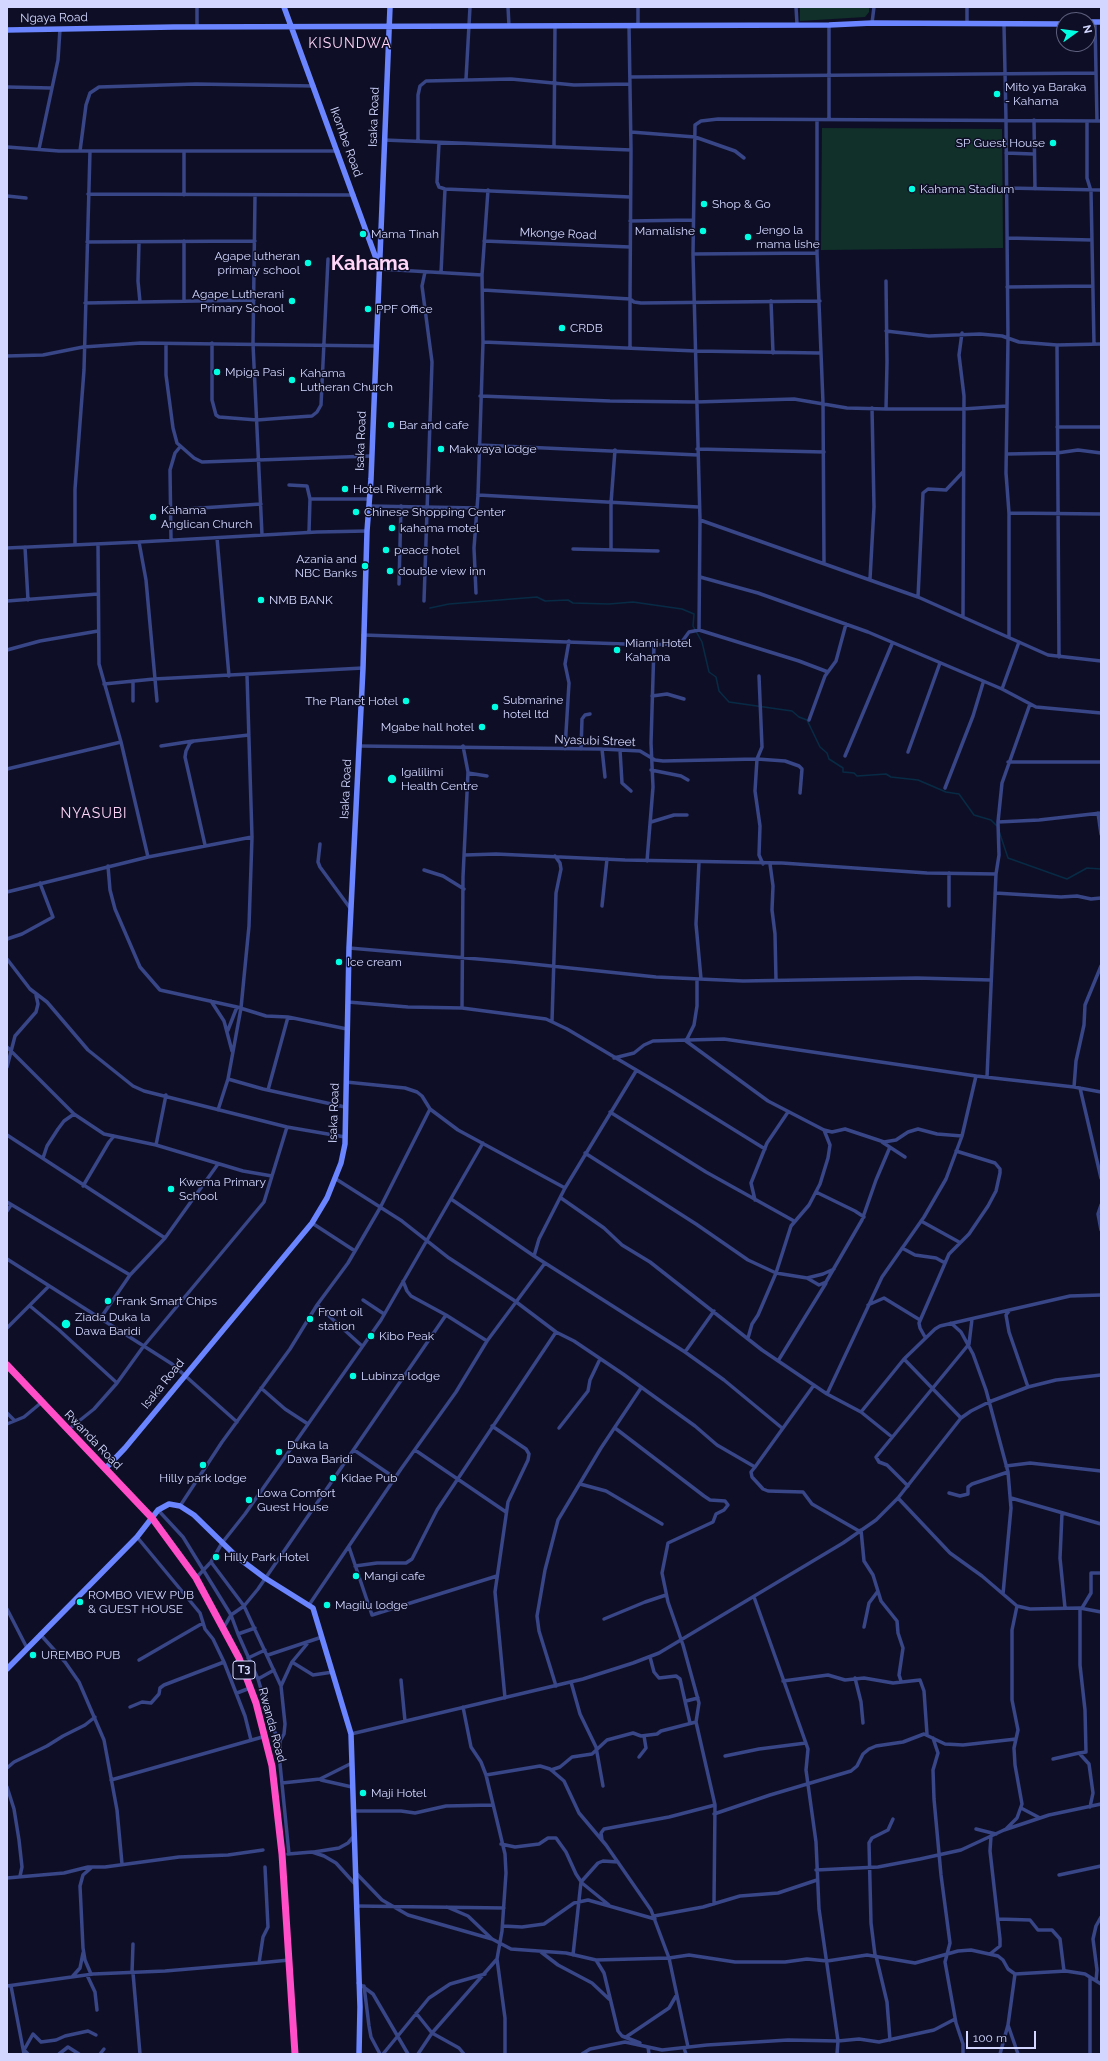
<!DOCTYPE html>
<style>
body{margin:0}
#map{position:relative;width:1108px;height:2061px;overflow:hidden;background:#0e0f26;font-family:Raleway,sans-serif}
canvas{display:block}
.frame{position:absolute;inset:0;border:8px solid #d3d7ff;pointer-events:none}
.north{position:absolute;left:1056px;top:12px;width:40px;height:40px;box-sizing:border-box;background:#0e0f26;border:1px solid #5d5f7d;border-radius:50%;rotate:76deg;font-size:11px;font-weight:700;line-height:16px;text-align:center;color:#d3d7ff}
.north::after{content:'';display:block;margin:auto;width:14px;height:18px;background:#00fee3;clip-path:polygon(50% 0,100% 100%,50% 72%,0 100%)}
.scale{position:absolute;left:966px;top:2031px;width:70px;height:18px;box-sizing:border-box;border:2px solid #d3d7ff;border-top:0;padding-left:5px;font-size:12px;line-height:14px;white-space:nowrap;color:#d3d7ff;-webkit-text-stroke:3px #0e0f26;paint-order:stroke}
</style>
<div id="map">
<canvas width="1108" height="2061"></canvas>
<div class="frame"></div>
<div class="north">N</div>
<div class="scale">100 m</div>
</div>
<script>
const c = document.querySelector('canvas').getContext('2d');
c.lineJoin = 'round';
function fill(path, color) { c.fillStyle = color; c.fill(path, 'evenodd'); }
const poly = rows => new Path2D(rows.map(r => 'M' + r).join(''));
function stroke(path, color, width, dash) { c.strokeStyle = color; c.lineWidth = width; c.lineCap = dash ? 'butt' : 'round'; c.setLineDash(dash || []); c.stroke(path); }
function drawText(font, color, halo, rows, align = 'center') {
  c.font = font + ' Raleway,sans-serif'; c.lineWidth = 3; c.setLineDash([]); c.textBaseline = 'middle'; c.strokeStyle = halo; c.fillStyle = color; for (const [text, x, y, turn = 0] of rows) {
    c.save(); c.translate(x, y); c.rotate((+turn || 0) * Math.PI / 180); c.textAlign = isNaN(turn) ? turn : align; if (halo) c.strokeText(text, 0, 0); c.fillText(text, 0, 0); c.restore();
  }
}
fill(poly([
 [800,7,869,7,869,12,865,17,800,21],
 [822,128,1002,129,1003,248,821,250]
]), '#113029');
stroke(poly([
 [430,608,449,604,537,597,545,601,568,600,573,603,609,604,633,602,682,609,694,614,693,626,702,642,709,672,716,677,719,691,729,702,792,711,799,717,807,720,820,747,827,753,829,759,843,768,843,772,854,773,857,776,886,774,891,777,918,780,946,792,959,794,974,815,991,820,998,827],
 [999,831,1008,858,1067,879,1087,868,1101,869]
]), '#082b45', 1.5);
stroke(poly([
 [197,7,197,27],
 [508,7,509,26],
 [796,7,797,24],
 [1095,22,1097,121],
 [872,23,874,7],
 [967,24,967,7],
 [629,25,631,150,630,299,634,302,641,303,820,301],
 [638,25,638,7],
 [1004,25,1006,120,1008,339,1006,473,1009,513,1009,637],
 [630,77,1096,73],
 [466,79,470,7],
 [7,87,51,88],
 [829,119,829,25],
 [817,120,817,253,823,403,824,562],
 [1034,120,1035,189],
 [1087,121,1087,178,1091,191,1094,344],
 [631,132,695,137,735,151,744,158],
 [384,140,631,150],
 [418,141,418,95,420,86,426,81,511,79,574,85,630,84],
 [439,143,437,182,439,187,445,189,630,197],
 [554,146,555,25],
 [7,147,59,151,338,151],
 [39,149,58,60,60,29],
 [80,151,86,105,90,93,99,87,196,84,314,86],
 [184,151,184,195],
 [1006,153,1033,154],
 [1007,188,1101,190],
 [88,194,354,195],
 [7,196,26,198],
 [255,196,253,344,262,535],
 [630,221,693,220],
 [1007,238,1092,240],
 [484,241,630,247],
 [87,242,255,241],
 [139,242,138,281,140,302],
 [693,254,817,253],
 [379,269,482,275],
 [441,273,445,189],
 [1007,287,1092,286],
 [483,290,630,299,630,348],
 [184,301,184,241],
 [771,301,773,353],
 [85,303,254,300],
 [886,331,929,336,980,334,1002,336,1019,342,1057,345,1101,344],
 [962,333,959,355,964,396,963,616],
 [483,342,696,351,819,353],
 [212,343,212,400,216,415,219,417,257,420,283,418,312,416,317,412,321,405,328,259],
 [166,344,166,375,173,428,177,443,194,458,202,462,371,456],
 [1057,345,1059,657],
 [7,356,43,355,83,347,141,343,375,346],
 [480,396,610,401,696,402,794,399,847,408,886,409,963,409,1007,406],
 [886,409,887,362,886,281],
 [1057,427,1101,427],
 [479,445,698,455],
 [697,449,824,452],
 [1007,454,1057,453,1078,450,1101,453],
 [289,485,307,486,310,499,309,532],
 [478,495,698,507],
 [310,499,369,499],
 [369,506,477,508],
 [171,510,261,504],
 [1009,513,1101,514],
 [700,520,918,597,1048,655,1101,661],
 [217,538,229,676],
 [171,540,170,470,175,453,180,447],
 [139,542,146,580,157,701],
 [98,544,99,664,121,742,148,857],
 [75,545,75,489,84,370,90,151],
 [25,547,28,600],
 [7,548,139,542,317,532,367,531],
 [573,549,658,551],
 [611,550,611,503,615,450],
 [700,577,758,593,868,632,1002,689,1036,707,1101,713],
 [870,579,874,507,872,408],
 [399,584,401,506],
 [476,593,474,548,478,495,483,342,482,275,488,190],
 [918,597,923,493,928,489,946,490,963,472],
 [7,601,98,594],
 [424,601,432,362,422,286,425,272],
 [699,630,799,661,828,672],
 [363,635,654,645,681,643,689,632,699,630,700,520,693,254,695,125,701,121,718,119,1101,121],
 [7,650,40,641,98,631],
 [759,676,762,747,757,759,755,791,760,826,759,855,763,864],
 [133,681,133,701],
 [104,684,154,679,363,668],
 [1002,689,1019,642],
 [652,696,667,694,684,699],
 [809,720,825,676,836,661,846,624],
 [161,746,193,741],
 [359,746,602,749,640,751,655,760,663,761,757,759,785,761,799,766,802,769,800,793],
 [565,749,569,683,565,664,569,641],
 [581,749,582,719,585,715,590,714],
 [602,749,605,777],
 [620,750,622,783,631,791],
 [908,752,940,663],
 [845,756,892,644],
 [1008,762,1101,762],
 [7,769,121,742],
 [651,770,681,776,688,780],
 [468,773,487,776],
 [945,788,973,716,983,683],
 [1098,813,1101,834],
 [651,822,674,815,687,815],
 [998,822,1039,820,1101,813],
 [320,844,318,862,320,867,350,908],
 [205,845,185,757,186,751,190,743,194,741,249,735],
 [465,855,496,854,625,860,782,863,927,873,996,874],
 [647,861,653,787,651,743,654,645],
 [699,862,696,924,701,979],
 [770,864,773,886,772,910,775,934,776,980],
 [108,866,110,890,115,909,140,967,160,990,237,1007,266,1016,288,1017,347,1029],
 [424,870,443,876,464,889],
 [7,892,148,857,252,837],
 [995,893,1061,897,1077,896,1091,899,1101,898],
 [602,906,607,859],
 [949,906,949,873],
 [7,939,22,934,53,917,40,883],
 [349,948,513,962,656,977,743,981,917,978,991,980],
 [7,959,30,989,47,1002,88,1050,133,1086,144,1091,287,1127,345,1137],
 [697,979,697,1006,694,1025,686,1041,768,1101,824,1130,832,1132,845,1129,884,1142,896,1140,908,1132,918,1129,937,1134,962,1136],
 [211,1001,224,1021,232,1051],
 [348,1002,408,1007,462,1008,546,1019,567,1029,670,1090,765,1149],
 [462,1008,463,877,468,772,463,746],
 [552,1021,556,893,561,869,560,863,555,856],
 [228,1030,237,1007],
 [7,1047,74,1114,104,1134,156,1145,243,1171,272,1176],
 [614,1058,634,1053,644,1045,653,1041,724,1039,976,1076,1074,1087,1101,1092],
 [7,1067,15,1036,36,1012,38,1004,36,995],
 [987,1077,996,874,999,855,998,822,1002,783,1030,704],
 [228,1079,263,1089,345,1107],
 [346,1082,405,1088,417,1092,422,1096,430,1109,458,1130,565,1188],
 [1074,1087,1076,1061,1084,1025,1085,1005,1101,966],
 [1080,1088,1101,1178],
 [268,1090,288,1017],
 [218,1110,228,1079,241,1008,249,926,252,837,247,675],
 [610,1112,706,1172,794,1221],
 [7,1135,165,1238],
 [882,1142,905,1157],
 [156,1145,166,1095],
 [585,1153,696,1224,748,1260,776,1273,807,1278,819,1285,826,1282,862,1220,876,1180,890,1147],
 [43,1158,47,1146,58,1129,64,1121,74,1114],
 [336,1179,402,1221,449,1258,515,1301,556,1332,574,1341,623,1374,695,1426,717,1445,755,1467],
 [83,1186,109,1142,114,1136],
 [816,1192,855,1211,864,1217],
 [561,1198,604,1228,622,1245,650,1262,762,1350,827,1394,861,1412,892,1437],
 [451,1199,534,1256,685,1352,724,1380,782,1428],
 [755,1200,751,1183,767,1143,788,1112],
 [7,1202,130,1275],
 [1101,1205,1098,1214,1101,1230],
 [7,1211,11,1205],
 [921,1221,959,1242],
 [312,1223,355,1251],
 [902,1248,915,1255,936,1258,945,1263],
 [534,1256,539,1239,565,1188,636,1071],
 [7,1259,172,1364,237,1422],
 [807,1278,823,1274,834,1269],
 [403,1281,407,1291,411,1296,446,1315,487,1341],
 [363,1300,384,1314],
 [317,1305,362,1346],
 [868,1305,884,1298,920,1320],
 [30,1306,59,1330,117,1383],
 [1009,1311,1006,1315,1009,1332,1028,1387],
 [100,1319,130,1275,165,1238,218,1164],
 [951,1323,961,1332,973,1354,986,1390,1008,1472,1011,1508,1003,1594],
 [7,1328,48,1287],
 [925,1337,920,1328,919,1323,949,1254,969,1234,988,1206,996,1191,1000,1173,1000,1169,995,1163,956,1151],
 [748,1338,752,1324,758,1315,776,1273,791,1226,809,1205,820,1184,828,1158,830,1145,824,1130],
 [685,1352,714,1311],
 [904,1359,961,1418],
 [778,1361,826,1283],
 [814,1385,755,1467,751,1472,752,1477,763,1489,768,1491,803,1492,812,1504,859,1531],
 [261,1388,285,1409,308,1424],
 [827,1394,882,1277,924,1217,946,1179,962,1136,976,1076],
 [861,1412,904,1359,935,1329,940,1326,1070,1296,1101,1295],
 [7,1413,14,1420],
 [7,1424,24,1417,42,1402],
 [492,1426,526,1449,529,1454,528,1460,508,1502,495,1592,505,1698],
 [559,1428,588,1391,590,1380,600,1359],
 [615,1428,704,1496,710,1500,725,1501,728,1505,724,1510,716,1514,713,1522,668,1543,662,1573,668,1602,683,1645,699,1703,696,1722,715,1805,714,1904],
 [69,1429,94,1409,117,1383,143,1347,264,1202,287,1127],
 [354,1450,395,1478],
 [415,1450,506,1512],
 [1006,1466,1030,1463,1101,1471],
 [580,1484,606,1491,662,1524],
 [908,1486,887,1465,879,1462,876,1457,969,1344,972,1319],
 [949,1493,960,1496,968,1494,968,1487,972,1484,1008,1472],
 [898,1498,950,1553,982,1576,1017,1606,1030,1609,1080,1608,1101,1612],
 [1011,1498,1101,1524],
 [180,1506,222,1442,290,1349,317,1305,348,1263,380,1208,430,1109],
 [158,1510,183,1537,231,1615,238,1634,258,1679,273,1729,280,1741],
 [1062,1513,1060,1558,1065,1608],
 [861,1530,864,1561,873,1575,881,1601,897,1621,898,1633,903,1648,899,1675,901,1681],
 [137,1537,200,1613,205,1629,213,1639,224,1662,245,1716,251,1740],
 [349,1547,372,1615,497,1576],
 [211,1562,244,1606,281,1686,285,1724,284,1734,280,1741,280,1764,289,1854],
 [355,1566,377,1563,406,1563,412,1559,437,1510,556,1332],
 [196,1578,211,1562,222,1543,245,1514,381,1320,483,1143],
 [754,1597,808,1749,806,1770,816,1842,819,1909,838,2041,837,2054],
 [309,1605,401,1469,456,1392,487,1341,545,1263],
 [1080,1608,1080,1665,1085,1710,1086,1752,1079,1753,1089,1764,1093,1793,1090,1807],
 [1082,1608,1091,1593,1091,1573,1101,1573],
 [7,1609,27,1648],
 [604,1619,645,1602,666,1595],
 [224,1627,231,1615,244,1606,258,1589,446,1315],
 [864,1627,869,1603,878,1591],
 [40,1634,65,1662,79,1682,104,1740,117,1810,122,1864],
 [238,1634,255,1628],
 [268,1655,322,1637],
 [650,1657,654,1672,659,1678,676,1676,680,1679,690,1723],
 [248,1658,265,1650],
 [139,1660,203,1623],
 [292,1662,307,1644],
 [855,1678,861,1702,863,1723],
 [258,1679,274,1670],
 [401,1680,405,1721],
 [783,1681,828,1675,845,1680,864,1678,893,1683,920,1680,924,1691,927,1734],
 [571,1682,580,1714,596,1747,603,1786],
 [281,1686,292,1662,313,1675,333,1672],
 [556,1686,539,1631,537,1616,545,1570,558,1520,601,1448,641,1388],
 [237,1693,250,1688],
 [686,1701,698,1698],
 [130,1707,142,1702,151,1703,159,1694,160,1688,164,1685,224,1662],
 [463,1707,471,1747,481,1762,486,1775,505,1854,506,1873,502,1931,497,1959,505,2018,505,2054],
 [351,1734,583,1679,633,1663,659,1653,843,1543,876,1520,898,1498,961,1418,971,1411,989,1402,1028,1387,1056,1380,1101,1375],
 [933,1738,938,1753,933,1770,934,1799,941,1875,950,1943,945,1962,956,2023,963,2044,963,2054],
 [725,1756,759,1749,806,1743],
 [639,1757,646,1748,644,1736],
 [1053,1759,1079,1753],
 [7,1768,14,1762,47,1746,63,1736,85,1725,95,1717],
 [551,1770,560,1767,572,1757,592,1754,607,1740,633,1733,641,1736,657,1734,661,1731,696,1722],
 [486,1775,540,1766,550,1769,564,1781,579,1813,606,1845,651,1910,669,1958,688,2047],
 [111,1780,266,1736],
 [321,1780,352,1787],
 [282,1783,320,1779,352,1763],
 [7,1787,14,1809,19,1840,22,1867,20,1876],
 [1021,1808,1040,1818],
 [353,1811,401,1811,415,1813,446,1806,492,1805],
 [714,1814,770,1795,851,1771,857,1766,863,1754,869,1749,876,1746,903,1742,924,1734,945,1744,963,1745,1016,1739],
 [976,1829,996,1834],
 [1006,1829,1017,1818,1022,1804,1015,1765,1014,1748,1018,1730,1012,1700,1012,1630,1017,1606],
 [602,1840,601,1833,604,1829,669,1817,715,1805],
 [501,1844,515,1847,539,1844,548,1838,556,1838,566,1852,576,1874,582,1883,609,1905],
 [314,1852,339,1848,348,1843,354,1836],
 [288,1854,312,1852,324,1856,336,1863,355,1884],
 [816,1870,878,1867,920,1859,961,1850,1004,1830,1049,1815,1101,1804],
 [356,1873,382,1900,408,1915,492,1939,511,1949,566,1953,596,1960,669,1958,689,1955,735,1962,785,1962,807,1959,827,1961,867,1955,915,1963,958,1951,971,1950,998,1956,1003,1960,1008,1969,1015,1974,1066,1971,1085,1974,1101,1984],
 [1059,1875,1101,1866],
 [7,1878,64,1873,88,1867,105,1867,179,1857,228,1855,263,1850],
 [356,1906,504,1908],
 [447,1907,468,1916,492,1939],
 [654,1916,703,1907,740,1896,778,1893,817,1880],
 [998,1919,1030,1920,1038,1930,1052,1930,1060,1939,1064,1971],
 [503,1926,522,1927,544,1924,574,1903,588,1900,655,1919],
 [541,1952,558,1965,592,1983,609,1999],
 [990,1954,1000,1946,1000,1939,990,1851,991,1836],
 [573,1955,581,1882,598,1863,603,1861,618,1862],
 [875,1955,871,1923,869,1843,872,1838,888,1830,893,1819],
 [876,1956,887,2002,890,2040],
 [596,1960,604,1973,618,2031,622,2036,640,2043],
 [259,1963,289,1960],
 [132,1973,133,1944],
 [133,1973,140,2054],
 [91,1974,85,1960,83,1948,80,1886,83,1875,92,1867],
 [87,1975,95,1992,97,2010],
 [72,1977,80,1968,83,1953],
 [1096,1981,1097,1970,1093,1939,1096,1926,1101,1917],
 [358,1983,373,1994,408,2054],
 [7,1986,93,1974,165,1971,259,1963,263,1937,268,1927,265,1867],
 [11,1986,24,2054],
 [364,1986,369,2026,371,2037,380,2054],
 [416,2013,432,2033,459,2048,464,2054],
 [1008,2025,1018,2054],
 [626,2037,669,2008,676,1996],
 [648,2047,649,2054],
 [684,2048,686,2054],
 [28,2054,24,2050,33,2034,41,2042,56,2040,65,2036,88,2031,96,2035],
 [59,2054,68,2047,79,2054],
 [100,2054,104,2049],
 [383,2054,429,1998,450,1984,485,1974],
 [418,2054,432,2033,497,1959],
 [582,2054,590,2049,625,2042,662,2050,707,2045,788,2040,838,2041,859,2039,879,2042,934,2030,955,2019],
 [1000,2054,1008,2025,1015,1974],
 [1090,2054,1090,1977]
]), '#384587', 3.5);
stroke(poly([
 [284,7,377,261],
 [1088,22,1101,22],
 [7,30,174,27,829,25,872,23,1064,24],
 [105,1469,125,1448,312,1223,327,1198,341,1163,345,1144,349,948,363,668,367,531,371,479,390,7],
 [7,1669,137,1537,158,1510,169,1504,180,1506,194,1515,237,1557,265,1578,313,1608,351,1734,360,2007,359,2054]
]), '#6a85ff', 5.5);
stroke(poly([
 [7,1365,152,1518,196,1578,239,1658,256,1703,272,1766,282,1854,295,2054]
]), '#ff4ec7', 7);
for (const [x, y, r, color] of [
 [997,94,4,"#00fee3"],
 [1053,143,4,"#00fee3"],
 [912,189,4,"#00fee3"],
 [704,204,4,"#00fee3"],
 [703,231,4,"#00fee3"],
 [363,234,4,"#00fee3"],
 [748,237,4,"#00fee3"],
 [308,263,4,"#00fee3"],
 [292,301,4,"#00fee3"],
 [368,309,4,"#00fee3"],
 [562,328,4,"#00fee3"],
 [217,372,4,"#00fee3"],
 [292,380,4,"#00fee3"],
 [391,425,4,"#00fee3"],
 [441,449,4,"#00fee3"],
 [345,489,4,"#00fee3"],
 [356,512,4,"#00fee3"],
 [153,517,4,"#00fee3"],
 [392,528,4,"#00fee3"],
 [386,550,4,"#00fee3"],
 [365,566,4,"#00fee3"],
 [390,571,4,"#00fee3"],
 [261,600,4,"#00fee3"],
 [617,650,4,"#00fee3"],
 [406,701,4,"#00fee3"],
 [495,707,4,"#00fee3"],
 [482,727,4,"#00fee3"],
 [392,779,5,"#00fee3"],
 [339,962,4,"#00fee3"],
 [171,1189,4,"#00fee3"],
 [108,1301,4,"#00fee3"],
 [310,1319,4,"#00fee3"],
 [66,1324,5,"#00fee3"],
 [371,1336,4,"#00fee3"],
 [353,1376,4,"#00fee3"],
 [279,1452,4,"#00fee3"],
 [203,1465,4,"#00fee3"],
 [333,1478,4,"#00fee3"],
 [249,1500,4,"#00fee3"],
 [216,1557,4,"#00fee3"],
 [356,1576,4,"#00fee3"],
 [80,1602,4,"#00fee3"],
 [327,1605,4,"#00fee3"],
 [33,1655,4,"#00fee3"],
 [363,1793,4,"#00fee3"]
]) { const dot = new Path2D(); dot.arc(x, y, r, 0, 2 * Math.PI); c.fillStyle = color; c.fill(dot); stroke(dot, '#0e0f26', 1.5); }
for (const [x, y, w] of [
 [244,1670,22]
]) { const box = new Path2D(); box.roundRect(x - w / 2, y - 9, w, 18, 3); c.fillStyle = '#0e0f26'; c.fill(box); stroke(box, '#d3d7ff', 1); }
drawText('bold 11px', '#d3d7ff', null, [
 ["T3",244,1670]
]);
drawText('12px', '#d3d7ff', '#0e0f26', [
 ["Ngaya Road",54,18,-1],
 ["Isaka Road",374,117,-88],
 ["Ikombe Road",346,142,70],
 ["Mkonge Road",558,234,2],
 ["Isaka Road",361,441,-88],
 ["Nyasubi Street",595,741,2],
 ["Isaka Road",346,789,-87],
 ["Isaka Road",334,1113,-88],
 ["Isaka Road",163,1384,-51],
 ["Rwanda Road",93,1440,46],
 ["Rwanda Road",272,1725,75]
]);
drawText('12px', '#d3d7ff', '#0e0f26', [
 ["Mito ya Baraka",1005,87],
 ["- Kahama",1005,101],
 ["SP Guest House",1045,143,"right"],
 ["Kahama Stadium",920,189],
 ["Shop & Go",712,204],
 ["Jengo la",756,230],
 ["mama lishe",756,244],
 ["Mamalishe",695,231,"right"],
 ["Mama Tinah",371,234],
 ["Agape lutheran",300,256,"right"],
 ["primary school",300,270,"right"],
 ["Agape Lutherani",284,294,"right"],
 ["Primary School",284,308,"right"],
 ["PPF Office",376,309],
 ["CRDB",570,328],
 ["Mpiga Pasi",225,372],
 ["Kahama",300,373],
 ["Lutheran Church",300,387],
 ["Bar and cafe",399,425],
 ["Makwaya lodge",449,449],
 ["Hotel Rivermark",353,489],
 ["Kahama",161,510],
 ["Anglican Church",161,524],
 ["Chinese Shopping Center",364,512],
 ["kahama motel",400,528],
 ["peace hotel",394,550],
 ["Azania and",357,559,"right"],
 ["NBC Banks",357,573,"right"],
 ["double view inn",398,571],
 ["NMB BANK",269,600],
 ["Miami Hotel",625,643],
 ["Kahama",625,657],
 ["Submarine",503,700],
 ["hotel ltd",503,714],
 ["The Planet Hotel",398,701,"right"],
 ["Mgabe hall hotel",474,727,"right"],
 ["Igalilimi",401,772],
 ["Health Centre",401,786],
 ["Ice cream",347,962],
 ["Kwema Primary",179,1182],
 ["School",179,1196],
 ["Frank Smart Chips",116,1301],
 ["Front oil",318,1312],
 ["station",318,1326],
 ["Ziada Duka la",75,1317],
 ["Dawa Baridi",75,1331],
 ["Kibo Peak",379,1336],
 ["Lubinza lodge",361,1376],
 ["Duka la",287,1445],
 ["Dawa Baridi",287,1459],
 ["Hilly park lodge",203,1478,"center"],
 ["Kidae Pub",341,1478],
 ["Lowa Comfort",257,1493],
 ["Guest House",257,1507],
 ["Hilly Park Hotel",224,1557],
 ["Mangi cafe",364,1576],
 ["ROMBO VIEW PUB",88,1595],
 ["& GUEST HOUSE",88,1609],
 ["Magilu lodge",335,1605],
 ["UREMBO PUB",41,1655],
 ["Maji Hotel",371,1793]
], 'left');
c.letterSpacing = '1px';
drawText('14px', '#ffd5f8', '#0e0f26', [
 ["KISUNDWA",350,44],
 ["NYASUBI",94,814]
]);
c.letterSpacing = '0px';
drawText('bold 20px', '#ffd5f8', '#0e0f26', [
 ["Kahama",370,264]
]);
</script>
